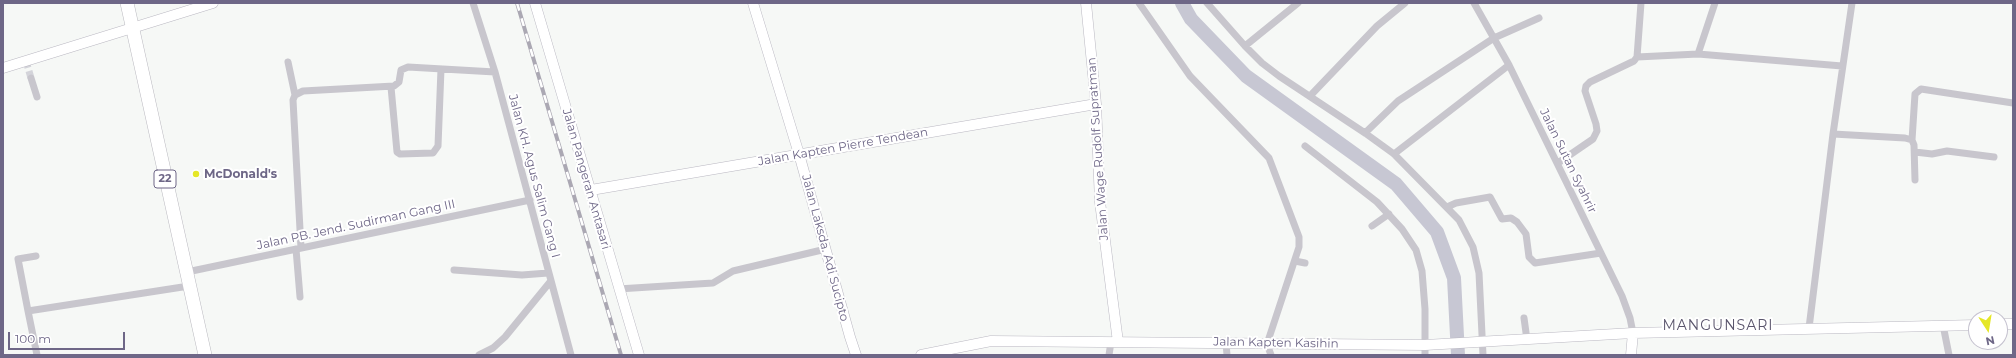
<!DOCTYPE html>
<style>
body{margin:0}
#map{position:relative;width:2016px;height:358px;overflow:hidden;background:#f6f8f6;font-family:Montserrat,sans-serif}
canvas{display:block}
.frame{position:absolute;inset:0;border:4px solid #6e6787;pointer-events:none}
.north{position:absolute;left:1968px;top:310px;width:40px;height:40px;box-sizing:border-box;background:#fff;border:1px solid #c5c2cf;border-radius:50%;rotate:168deg;font-size:11px;font-weight:700;line-height:16px;text-align:center;color:#6e6787}
.north::after{content:'';display:block;margin:auto;width:14px;height:18px;background:#e5e727;clip-path:polygon(50% 0,100% 100%,50% 72%,0 100%)}
.scale{position:absolute;left:8px;top:332px;width:117px;height:18px;box-sizing:border-box;border:2px solid #6e6787;border-top:0;padding-left:5px;font-size:12px;line-height:14px;white-space:nowrap;color:#6e6787;-webkit-text-stroke:3px #fff;paint-order:stroke}
</style>
<div id="map">
<canvas width="2016" height="358"></canvas>
<div class="frame"></div>
<div class="north">N</div>
<div class="scale">100 m</div>
</div>
<script>
const c = document.querySelector('canvas').getContext('2d');
c.lineJoin = 'round';
const poly = rows => new Path2D(rows.map(r => 'M' + r).join(''));
function stroke(path, color, width, dash) { c.strokeStyle = color; c.lineWidth = width; c.lineCap = dash ? 'butt' : 'round'; c.setLineDash(dash || []); c.stroke(path); }
function drawText(font, color, halo, rows, align = 'center') {
  c.font = font + ' Montserrat,sans-serif'; c.lineWidth = 4; c.setLineDash([]); c.textBaseline = 'middle'; c.strokeStyle = halo; c.fillStyle = color; for (const [text, x, y, turn = 0] of rows) {
    c.save(); c.translate(x, y); c.rotate((+turn || 0) * Math.PI / 180); c.textAlign = isNaN(turn) ? turn : align; if (halo) c.strokeText(text, 0, 0); c.fillText(text, 0, 0); c.restore();
  }
}
stroke(poly([
 [1182,3,1191,19,1246,76,1396,184,1437,232,1454,278,1458,355]
]), '#c7c7d3', 14);
stroke(poly([
 [26,61,31,78]
]), '#d4d4da', 7, [7, 3.5]);
const secondary = poly([
 [535,3,639,355],
 [753,3,799,154,850,337,856,355],
 [1086,3,1096,104,1100,202,1118,342],
 [3,68,213,3],
 [591,190,1096,104],
 [2000,324,2013,324],
 [921,355,991,341,1425,345,1633,333,1976,325],
 [1631,355,1633,333]
]);
const highway = poly([
 [127,3,205,355]
]);
stroke(secondary, '#bab8c2', 11);
stroke(highway, '#b8b7be', 14);
stroke(poly([
 [473,3,495,72,571,355],
 [1139,3,1190,76,1269,158,1299,237,1299,247,1267,344,1271,355],
 [1207,3,1245,46,1262,63,1279,76,1365,133,1394,154,1459,220,1473,247,1479,273,1483,355],
 [1474,3,1509,65,1622,296,1630,318,1633,333],
 [1715,3,1698,54,1842,66],
 [1245,46,1298,3],
 [1637,57,1641,3],
 [288,62,295,95],
 [31,78,37,97],
 [391,87,397,152,400,154,433,153,438,146,441,69],
 [1310,96,1377,26,1405,3],
 [1365,133,1398,101,1494,38,1539,18],
 [1833,134,1905,138,1912,140,1914,145,1915,180],
 [1912,140,1915,94,1921,89,2013,103],
 [1305,146,1377,202,1402,229,1416,250,1422,271,1425,309,1425,355],
 [1915,152,1932,154,1947,151,1994,157],
 [1394,154,1509,65],
 [1558,163,1593,139,1597,131,1596,124,1585,91,1586,86,1590,82,1634,61,1637,57,1698,54],
 [1447,207,1456,203,1490,197,1502,219,1511,218,1517,222,1526,234,1529,257,1535,263,1601,253],
 [1372,226,1389,214],
 [301,248,293,100,295,95,303,91,394,86,399,82,401,70,408,67,495,72],
 [296,249,300,297],
 [1295,261,1305,263],
 [454,270,522,275,548,273],
 [187,272,530,200],
 [618,289,713,283,733,271,826,249],
 [28,311,18,259,36,256],
 [1524,318,1527,340],
 [1943,325,1949,355],
 [1809,328,1833,134,1852,3],
 [1226,343,1227,355],
 [37,355,28,311,189,286],
 [479,355,493,348,505,337,550,282],
 [1109,355,1111,342]
]), '#c8c6cd', 7);
stroke(secondary, '#fff', 10);
stroke(highway, '#fff', 13);
const rail = poly([
 [517,3,621,355]
]);
stroke(rail, '#aba8b3', 4);
stroke(rail, '#fff', 2.5, [8]);
for (const [x, y, r, color] of [
 [196,174,4,"#e5e727"]
]) { const dot = new Path2D(); dot.arc(x, y, r, 0, 2 * Math.PI); c.fillStyle = color; c.fill(dot); stroke(dot, '#fff', 1.5); }
for (const [x, y, w] of [
 [165,179,22]
]) { const box = new Path2D(); box.roundRect(x - w / 2, y - 9, w, 18, 3); c.fillStyle = '#fff'; c.fill(box); stroke(box, '#6e6787', 1); }
drawText('bold 11px', '#6e6787', null, [
 ["22",165,179]
]);
drawText('12px', '#6e6787', '#fff', [
 ["Jalan Kapten Pierre Tendean",843,147,-10],
 ["Jalan Wage Rudolf Supratman",1098,149,-94],
 ["Jalan Sutan Syahrir",1568,161,64],
 ["Jalan KH. Agus Salim Gang I",534,176,75],
 ["Jalan Pangeran Antasari",586,179,74],
 ["Jalan PB. Jend. Sudirman Gang III",356,225,-12],
 ["Jalan Laksda. Adi Sucipto",825,248,75],
 ["Jalan Kapten Kasihin",1276,343,1]
]);
drawText('bold 12px', '#6e6787', '#fff', [
 ["McDonald's",204,174]
], 'left');
c.letterSpacing = '1px';
drawText('14px', '#5a556c', '#fff', [
 ["MANGUNSARI",1718,326]
]);
c.letterSpacing = '0px';
</script>
